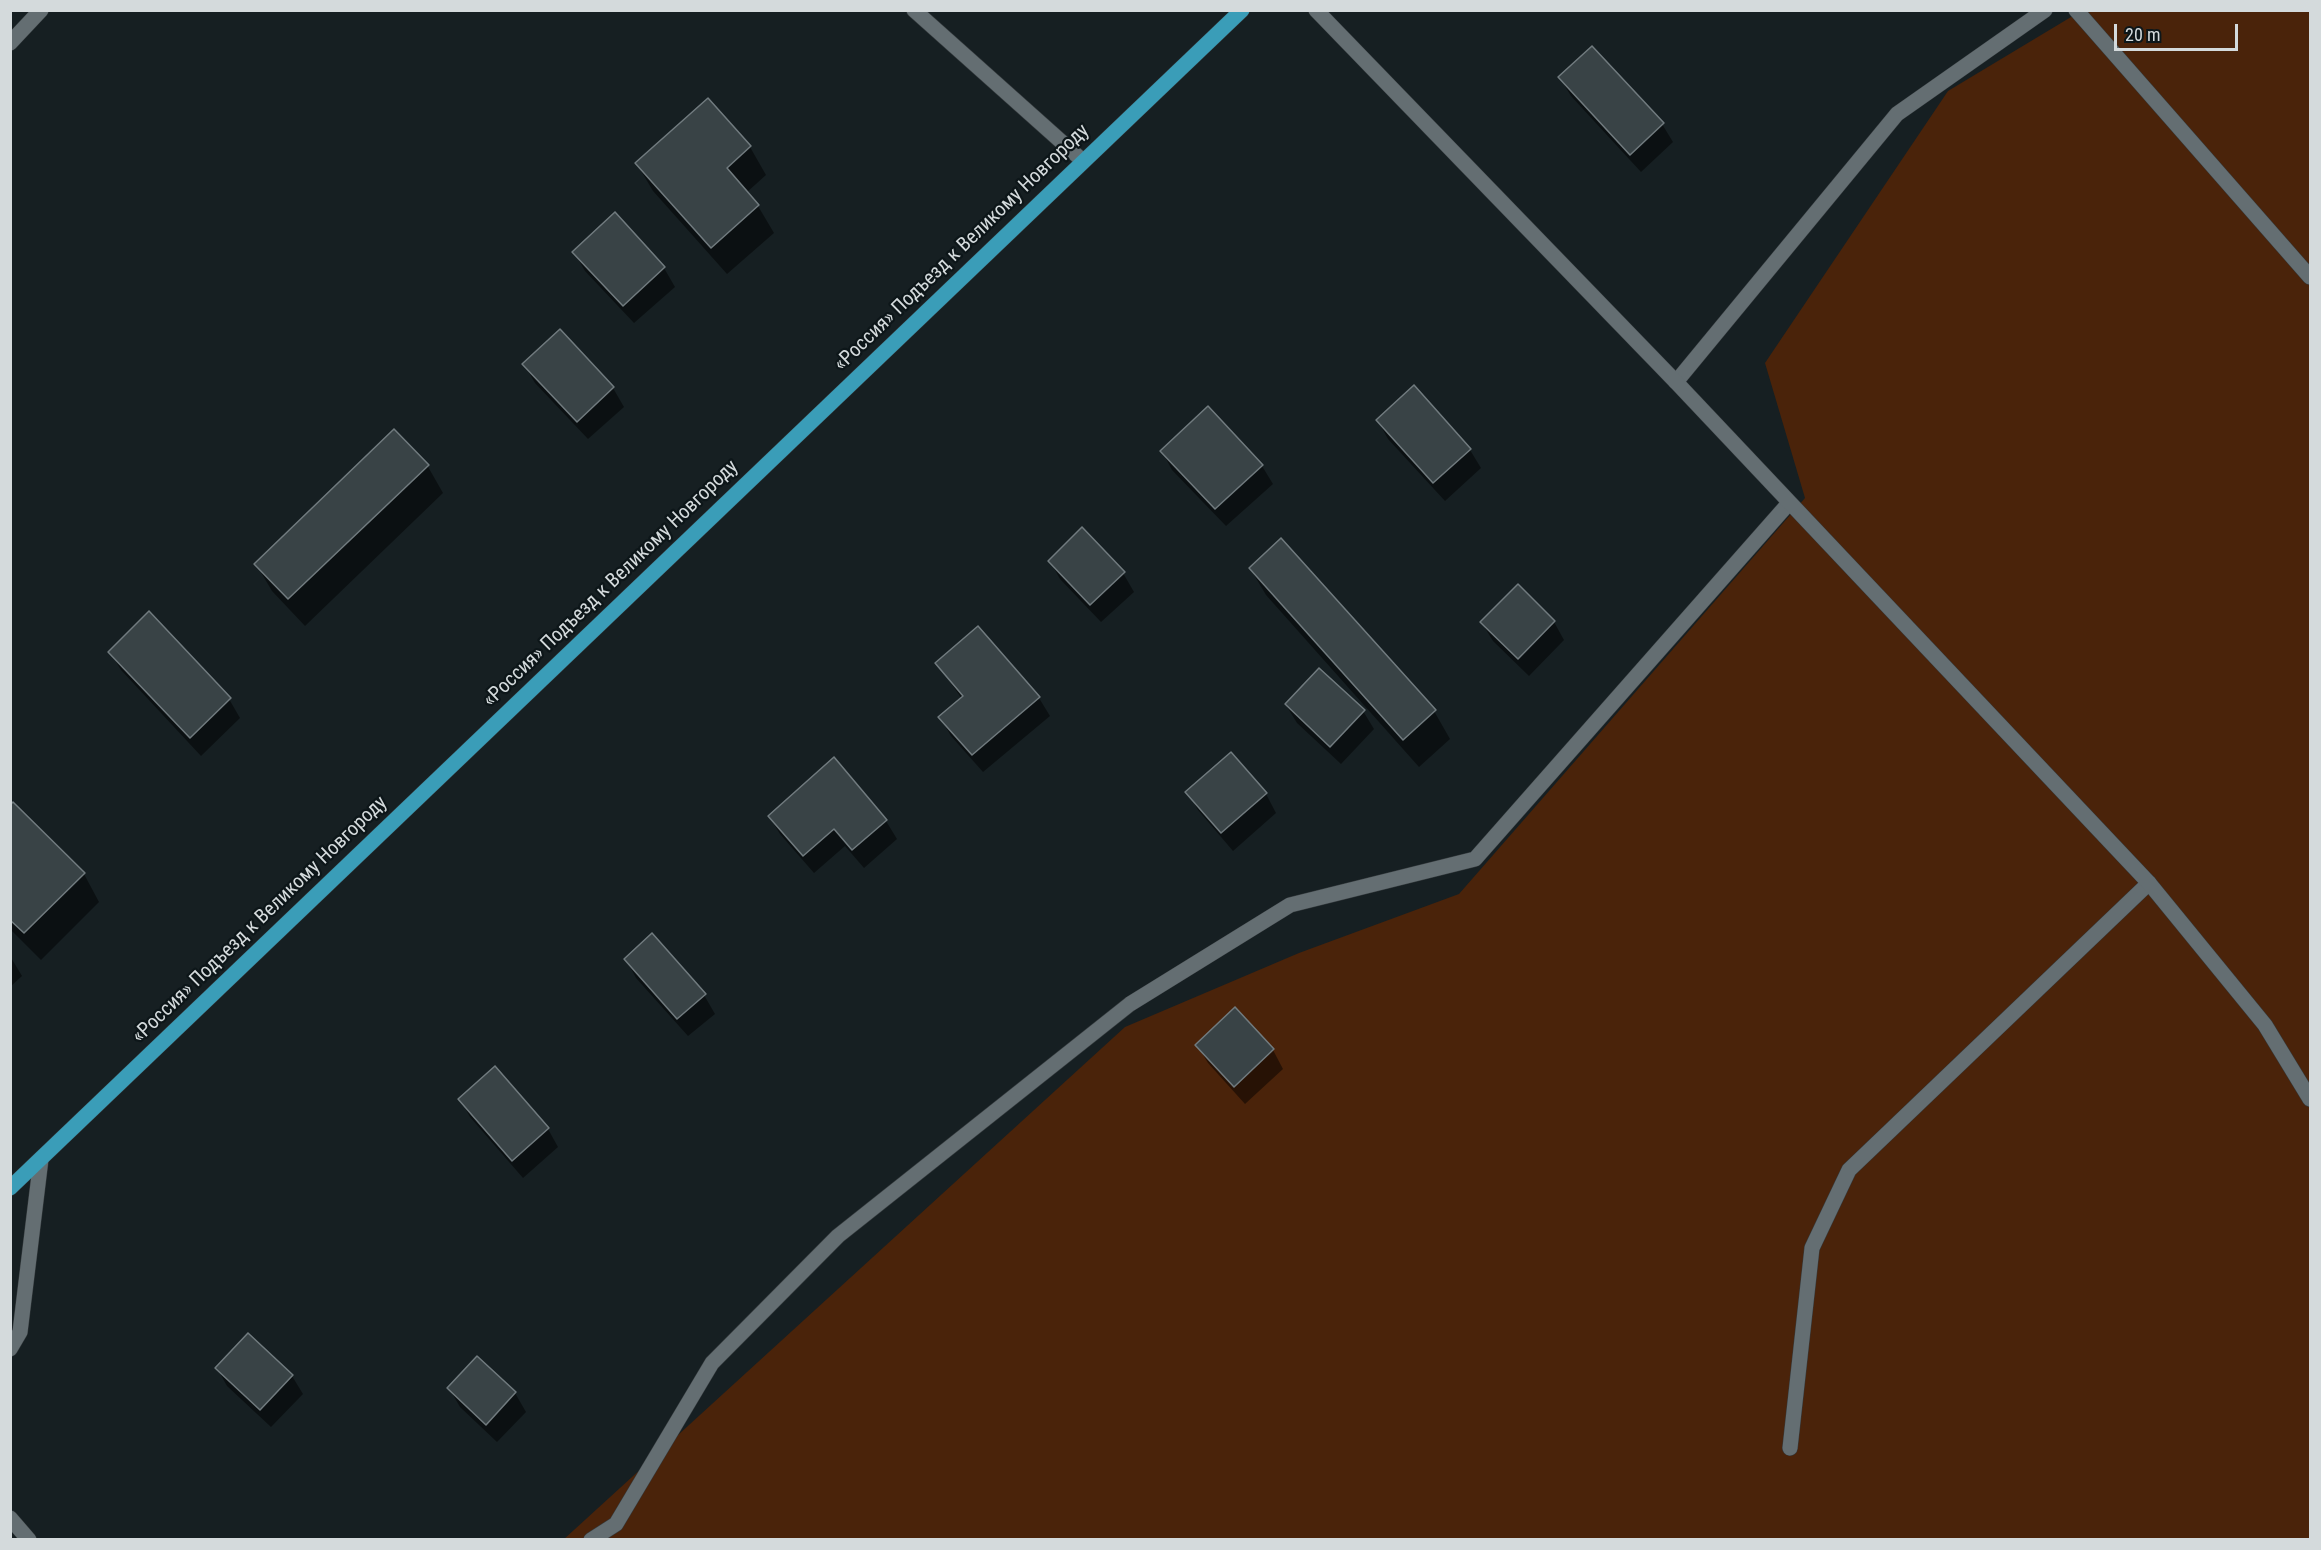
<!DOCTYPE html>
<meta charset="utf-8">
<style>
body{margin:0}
#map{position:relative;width:2321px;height:1550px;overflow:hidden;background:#161f22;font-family:"Roboto Condensed",sans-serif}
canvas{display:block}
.frame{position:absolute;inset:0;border:12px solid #d4dadc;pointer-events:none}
.scale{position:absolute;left:2114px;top:24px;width:124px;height:27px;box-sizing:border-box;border:3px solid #d4dadc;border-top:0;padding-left:8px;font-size:18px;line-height:21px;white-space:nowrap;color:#d4dadc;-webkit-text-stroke:4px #0d1619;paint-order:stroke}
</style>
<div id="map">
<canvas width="2321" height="1550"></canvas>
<div class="frame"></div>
<div class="scale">20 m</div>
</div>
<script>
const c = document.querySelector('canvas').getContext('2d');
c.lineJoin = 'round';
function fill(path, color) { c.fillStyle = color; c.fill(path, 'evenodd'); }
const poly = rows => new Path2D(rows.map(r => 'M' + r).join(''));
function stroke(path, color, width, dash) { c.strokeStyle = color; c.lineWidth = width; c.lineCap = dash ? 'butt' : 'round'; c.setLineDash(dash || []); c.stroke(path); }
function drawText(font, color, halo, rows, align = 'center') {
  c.font = font + ' "Roboto Condensed",sans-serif'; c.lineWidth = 4.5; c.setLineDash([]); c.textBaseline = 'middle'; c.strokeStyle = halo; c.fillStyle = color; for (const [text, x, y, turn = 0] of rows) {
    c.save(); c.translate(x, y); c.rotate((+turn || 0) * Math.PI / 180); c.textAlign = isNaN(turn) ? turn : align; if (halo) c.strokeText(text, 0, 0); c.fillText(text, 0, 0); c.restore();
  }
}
fill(poly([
 [2081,11,2310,11,2310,1539,563,1540,1125,1027,1299,953,1459,894,1805,498,1765,363,1948,91]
]), '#4a230a');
fill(poly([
 [1560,78,1662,124,1673,142,1641,172,1571,96],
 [708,101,750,147,766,175,746,193,758,206,774,233,727,274,653,191,637,164],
 [615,214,664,268,675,287,634,323,585,271,574,252],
 [560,331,613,388,624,407,588,439,535,383,524,364],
 [1414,387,1470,450,1481,468,1445,501,1388,439,1378,421],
 [1162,451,1262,466,1273,484,1226,526,1172,470],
 [427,465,443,493,305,626,272,591,256,564],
 [1050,561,1123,573,1134,592,1101,622,1060,579],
 [1250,568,1434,711,1450,739,1419,767,1266,595],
 [1554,622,1564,640,1529,676,1493,641,1482,623],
 [978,628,1039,698,1050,716,983,772,951,736,940,717,962,699,937,663],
 [110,652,229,699,240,718,201,756,121,670],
 [1286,705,1363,711,1374,729,1341,764,1297,723],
 [1187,792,1266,794,1276,813,1233,851,1198,810],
 [10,807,84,874,99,902,41,960,10,929],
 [769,816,886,821,897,839,864,868,845,846,814,873,780,834],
 [10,956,22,976,10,987],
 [626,959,704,995,715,1014,688,1036,636,978],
 [1235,1009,1273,1050,1283,1069,1245,1104,1208,1063,1197,1045],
 [460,1099,548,1129,558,1147,523,1178,470,1117],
 [477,1358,515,1393,526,1412,497,1442,460,1407,449,1388],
 [217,1368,292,1376,303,1394,271,1427,227,1386]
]), '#0007');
const building = poly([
 [1592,46,1664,123,1630,155,1558,77,1592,46],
 [708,98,751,146,727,168,759,205,711,248,635,163,708,98],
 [615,212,665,267,623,306,572,252,615,212],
 [560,329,614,387,577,422,522,364,560,329],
 [1414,385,1471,449,1433,483,1376,420,1414,385],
 [1208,406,1263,465,1215,509,1160,451,1208,406],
 [394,429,429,465,288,599,254,564,394,429],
 [1082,527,1125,572,1090,605,1048,561,1082,527],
 [1281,538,1436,710,1403,740,1249,568,1281,538],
 [1518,584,1555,621,1518,659,1480,622,1518,584],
 [149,611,231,698,190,738,108,652,149,611],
 [978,626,1040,697,972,755,938,717,963,696,935,663,978,626],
 [1319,668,1365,710,1330,747,1285,704,1319,668],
 [1231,752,1267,793,1221,833,1185,792,1231,752],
 [834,757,887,820,852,850,834,829,803,856,768,816,834,757],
 [13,802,85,873,24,933,10,920,10,805,13,802],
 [652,933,706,994,677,1019,624,959,652,933],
 [1235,1007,1274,1049,1234,1087,1195,1045,1235,1007],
 [495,1066,549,1128,512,1161,458,1099,495,1066],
 [248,1333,293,1375,260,1410,215,1368,248,1333],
 [477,1356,516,1392,486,1425,447,1388,477,1356]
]);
fill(building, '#394346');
stroke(building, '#717b7f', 1.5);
const service = poly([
 [2076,10,2310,277],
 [10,43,41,10],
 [1676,382,1897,114,2045,10],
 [1790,1448,1812,1248,1849,1170,2149,883],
 [591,1540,616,1524,712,1363,838,1236,1130,1004,1290,905,1475,859,1789,503]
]);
const minor = poly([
 [1316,10,1676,382,2149,883,2265,1025,2310,1099],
 [10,1349,20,1332,41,1159],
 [10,1518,29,1540]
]);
const tertiary = poly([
 [914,10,1083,161]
]);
const primary = poly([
 [10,1188,1242,10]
]);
stroke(service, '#353b3e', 16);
stroke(minor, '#353b3e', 16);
stroke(tertiary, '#353b3e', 16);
stroke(primary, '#353b3e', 16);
stroke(service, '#646e72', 15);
stroke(minor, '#646e72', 15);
stroke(tertiary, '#646e72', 15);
stroke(primary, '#3a9db8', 15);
drawText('20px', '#d4dadc', '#0d1619', [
 ["«Россия» Подъезд к Великому Новгороду",962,248,-44],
 ["«Россия» Подъезд к Великому Новгороду",611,584,-44],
 ["«Россия» Подъезд к Великому Новгороду",260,920,-44]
]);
</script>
